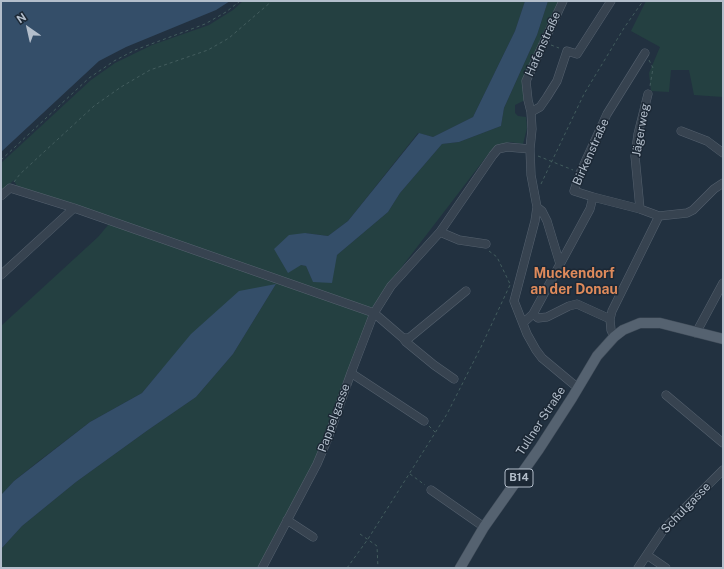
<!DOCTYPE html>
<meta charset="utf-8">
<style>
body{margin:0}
#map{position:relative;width:724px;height:569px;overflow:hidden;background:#223140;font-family:"Public Sans",sans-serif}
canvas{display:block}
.frame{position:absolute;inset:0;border:2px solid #b3becb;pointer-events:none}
.north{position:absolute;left:8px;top:8px;width:40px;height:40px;-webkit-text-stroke:3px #1c2835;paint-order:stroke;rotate:326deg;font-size:11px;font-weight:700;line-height:16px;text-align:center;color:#b3becb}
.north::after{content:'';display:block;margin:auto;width:14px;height:18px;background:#b3becb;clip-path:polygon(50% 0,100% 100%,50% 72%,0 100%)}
</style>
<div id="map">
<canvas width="724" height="569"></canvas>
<div class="frame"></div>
<div class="north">N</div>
</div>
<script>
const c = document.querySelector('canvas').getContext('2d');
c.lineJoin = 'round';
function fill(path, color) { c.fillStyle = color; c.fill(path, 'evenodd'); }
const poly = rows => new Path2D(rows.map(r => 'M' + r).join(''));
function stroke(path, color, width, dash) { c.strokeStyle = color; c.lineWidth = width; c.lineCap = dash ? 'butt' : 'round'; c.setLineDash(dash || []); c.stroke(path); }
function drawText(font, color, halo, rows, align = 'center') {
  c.font = font + ' "Public Sans",sans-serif'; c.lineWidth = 3; c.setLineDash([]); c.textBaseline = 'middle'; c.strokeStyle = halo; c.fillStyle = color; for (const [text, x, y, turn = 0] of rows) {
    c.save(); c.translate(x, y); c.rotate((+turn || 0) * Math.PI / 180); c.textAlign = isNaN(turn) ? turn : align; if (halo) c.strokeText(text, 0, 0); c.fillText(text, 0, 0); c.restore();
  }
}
fill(poly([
 [243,1,525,1,515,31,473,117,433,137,418,133,348,221,328,236,305,233,301,265,306,266,313,281,337,255,388,212,400,193,442,144,459,142,501,126,504,108,537,35,548,1,559,1,522,80,525,100,515,105,515,113,518,116,526,117,527,128,523,144,510,142,493,148,404,264,372,308,328,434,306,480,281,523,258,568,1,568,1,549,22,526,76,482,148,430,196,397,233,354,276,284,163,368,142,393,90,422,39,461,14,481,1,495,1,326,98,237,114,218,17,187,14,180,1,192,1,163,91,80,115,63,152,45,209,25,233,10],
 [646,1,723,1,723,97,694,95,689,70,671,70,669,92,651,91,649,73,660,47,631,31]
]), '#244041');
fill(poly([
 [1,1,230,1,216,10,126,47,99,61,1,152],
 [525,1,548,1,537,35,504,108,501,126,459,142,442,144,400,193,388,212,337,255,332,283,313,282,306,266,301,265,288,273,274,249,289,235,305,233,328,236,348,221,419,133,433,137,473,117,515,31],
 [276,284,233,354,196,397,148,430,76,482,22,526,1,549,1,495,14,481,90,422,142,393,191,334,239,291]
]), '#344e69');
const minor = poly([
 [563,1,526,81,528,100,531,112,532,129,530,149,531,175,537,207,535,221,514,301,527,334,536,350,542,358,578,388],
 [531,112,540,107,547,97,557,81,567,51,577,54,611,1],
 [681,131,707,141,723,153],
 [1,196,10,188,74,208,374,313,403,338,409,338,466,291],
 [593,197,640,209,659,216],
 [537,207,542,211,547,221,560,264],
 [640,209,635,156,638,134,648,94],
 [440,232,459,240,486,244],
 [1,275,74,208],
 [533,314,538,318,547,317,569,306,577,304,610,319],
 [523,323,533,314,590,209,593,197,574,191,580,173,607,114,645,53],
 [696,333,723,283],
 [614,337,611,330,610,319,612,311,659,216,687,213,693,210,714,189,723,183],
 [403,338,406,342,434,365,454,379],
 [351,373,424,421],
 [666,395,723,443],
 [431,490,484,527],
 [287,520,313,537],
 [647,555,666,568],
 [262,568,317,464,328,438,351,373,374,313,391,286,440,232,493,155,498,149,507,147,530,149],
 [638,568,664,529,723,470]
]);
const major = poly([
 [460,568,484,527,539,449,572,398,597,356,614,337,623,330,640,323,660,323,723,339]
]);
stroke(minor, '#55616e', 9);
stroke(major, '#404c59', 11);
stroke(poly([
 [551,45,559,48],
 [649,60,653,68,650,86],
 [538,156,573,170],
 [1,160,89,78,114,61,135,50,205,24,226,12,240,1],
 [14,182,20,174,94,106,121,87,150,70,208,50,229,38,272,1],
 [541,184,584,94,624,28,643,1],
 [489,251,497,257,510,284],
 [429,426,435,432],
 [410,474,425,485],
 [360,534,377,546,378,568],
 [347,568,368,539,447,414,481,347,510,285]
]), '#435d5e', 1, [3, 3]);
stroke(minor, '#374350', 8);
stroke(major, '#556270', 10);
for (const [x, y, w] of [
 [519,478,28]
]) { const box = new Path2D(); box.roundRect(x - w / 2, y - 9, w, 18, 3); c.fillStyle = '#1c2835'; c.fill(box); stroke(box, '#b3becb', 1); }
drawText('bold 11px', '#b3becb', null, [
 ["B14",519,478]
]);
drawText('12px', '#b3becb', '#1c2835', [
 ["Hafenstraße",543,44,-66],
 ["Jägerweg",641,130,-80],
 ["Birkenstraße",591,152,-66],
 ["Pappelgasse",334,418,-70],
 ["Tullner Straße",541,421,-57],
 ["Schulgasse",686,508,-46]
]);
drawText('bold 14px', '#de8a5b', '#1c2835', [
 ["Muckendorf",574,274],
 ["an der Donau",574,290]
]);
</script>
